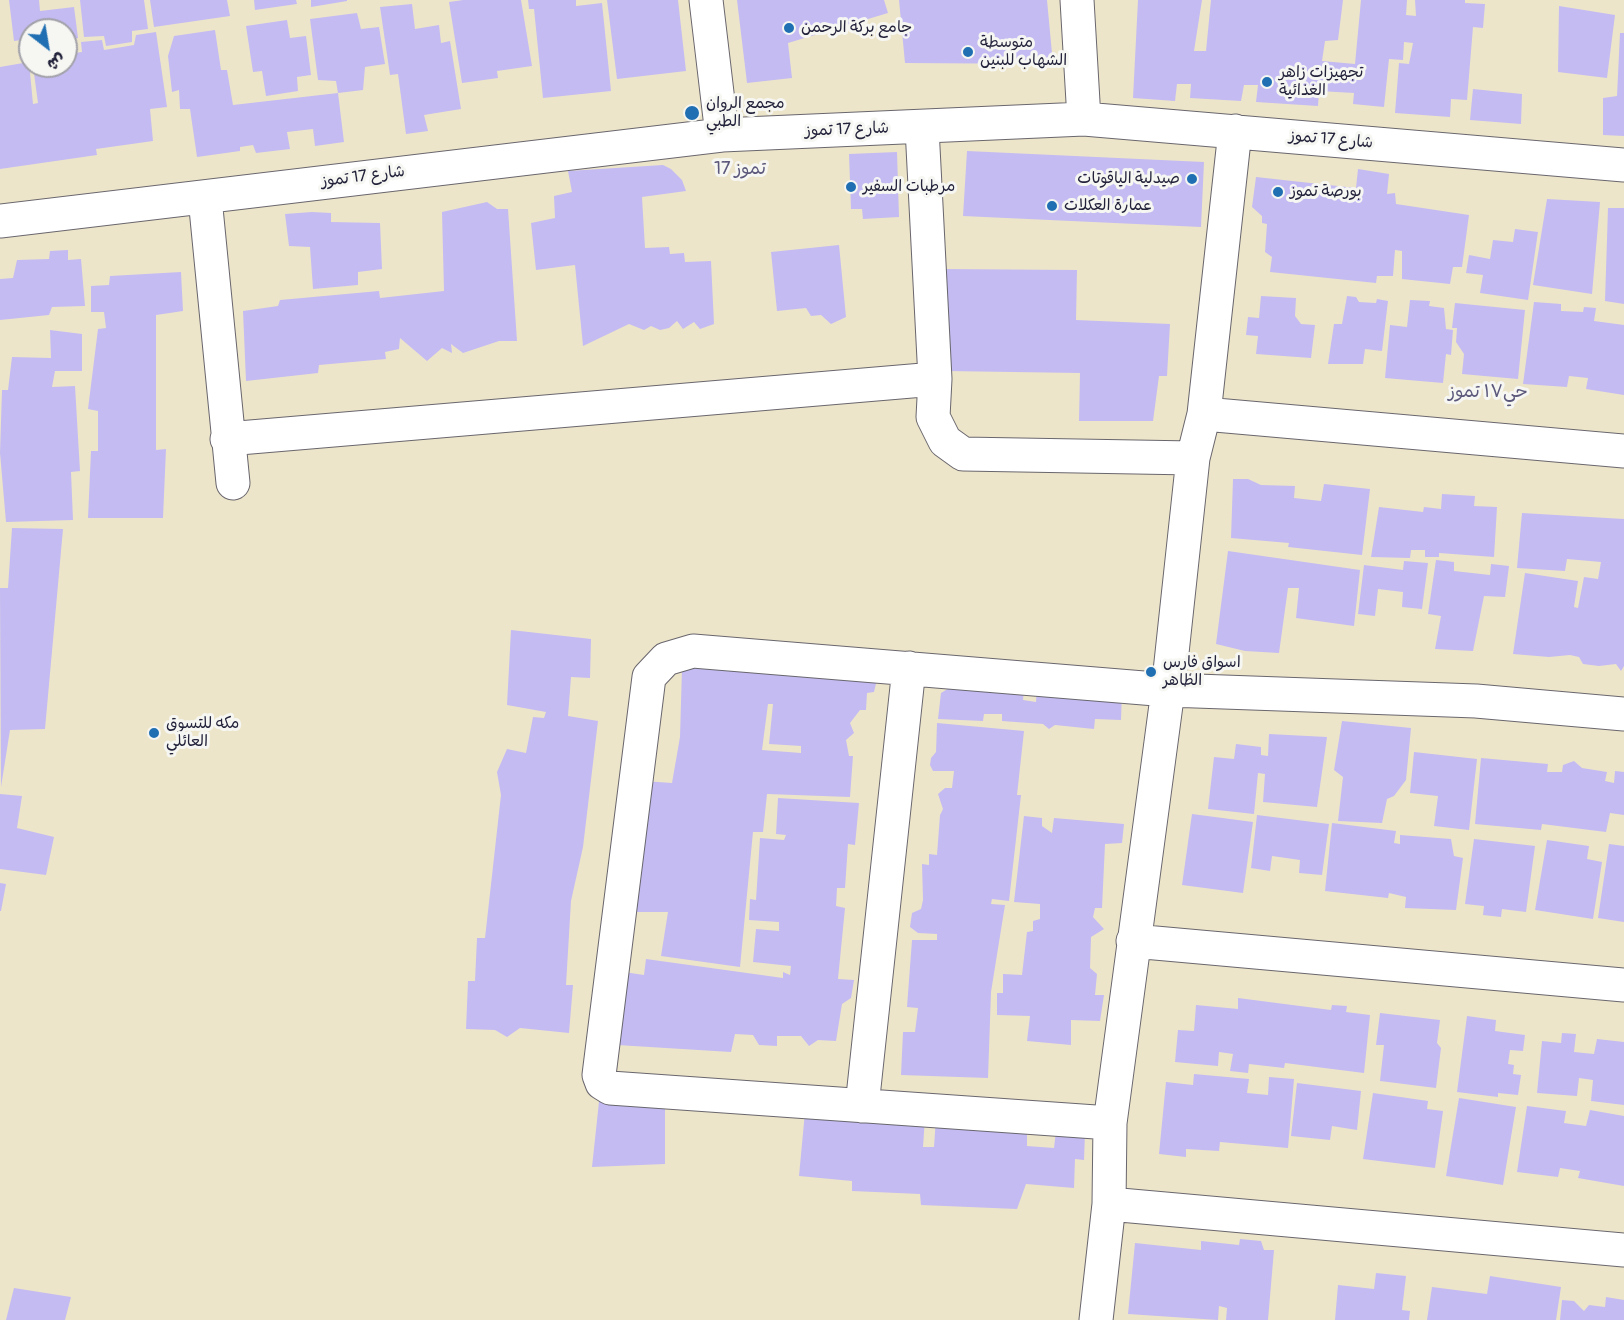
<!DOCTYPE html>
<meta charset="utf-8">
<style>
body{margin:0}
#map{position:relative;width:1624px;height:1320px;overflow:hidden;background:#ede5ca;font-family:Pangolin,"Playpen Sans Arabic",sans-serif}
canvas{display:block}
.north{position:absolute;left:18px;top:18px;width:60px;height:60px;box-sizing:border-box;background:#f6f6f2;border:2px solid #a1a1a9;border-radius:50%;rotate:149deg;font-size:16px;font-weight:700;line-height:24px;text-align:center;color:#22223b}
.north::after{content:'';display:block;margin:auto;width:21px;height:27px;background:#1f6fb2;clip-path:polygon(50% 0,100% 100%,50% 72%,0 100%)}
</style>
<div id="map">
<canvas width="1624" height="1320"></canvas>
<div class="north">ش</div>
</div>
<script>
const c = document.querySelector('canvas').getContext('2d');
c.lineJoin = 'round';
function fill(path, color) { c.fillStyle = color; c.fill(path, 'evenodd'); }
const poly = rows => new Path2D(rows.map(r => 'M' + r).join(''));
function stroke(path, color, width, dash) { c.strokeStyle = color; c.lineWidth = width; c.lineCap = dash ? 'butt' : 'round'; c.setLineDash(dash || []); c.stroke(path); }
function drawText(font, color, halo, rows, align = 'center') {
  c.font = font + ' Pangolin,"Playpen Sans Arabic",sans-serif'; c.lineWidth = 6; c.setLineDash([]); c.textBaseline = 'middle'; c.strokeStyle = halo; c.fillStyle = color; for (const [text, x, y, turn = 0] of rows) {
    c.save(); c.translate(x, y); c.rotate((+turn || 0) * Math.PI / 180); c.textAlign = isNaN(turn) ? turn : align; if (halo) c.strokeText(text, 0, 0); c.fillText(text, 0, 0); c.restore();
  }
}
fill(poly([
 [9,0,39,0,40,11,74,7,78,38,66,41,66,30,30,30,30,39,14,41],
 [80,0,144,0,148,29,132,31,132,42,106,46,104,36,84,37],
 [150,0,227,0,230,16,154,27],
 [254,0,296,0,297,4,255,10],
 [311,0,347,0,347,1,311,7],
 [463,0,521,0,532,66,497,71,498,78,462,83,449,2],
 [528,0,576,0,576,6,602,3,611,91,543,98,534,9,529,9],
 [607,0,678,0,686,71,617,79],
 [737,0,884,0,888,13,788,43,792,78,747,83],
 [899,0,1047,0,1053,64,905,63],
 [1138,0,1202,0,1194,51,1206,51,1211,0,1343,0,1338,40,1325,41,1322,61,1355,64,1361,0,1407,0,1406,15,1416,16,1415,0,1465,0,1465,3,1485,4,1483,28,1473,27,1467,100,1451,99,1450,117,1395,113,1399,63,1409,64,1413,43,1404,42,1403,60,1389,59,1384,107,1353,104,1354,93,1319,91,1318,106,1256,102,1258,85,1244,85,1241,101,1190,98,1191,84,1177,84,1175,101,1133,98],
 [412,4,415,29,439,25,441,43,450,41,461,109,424,115,428,131,406,134,398,74,390,75,380,7],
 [1559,6,1615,15,1607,78,1558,72],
 [357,13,361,29,379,27,385,64,365,67,363,90,338,93,336,81,318,80,310,19],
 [287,20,290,38,306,36,311,75,297,77,298,91,266,96,262,71,253,72,246,26],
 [215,30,221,70,227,70,233,105,338,93,344,142,315,146,313,129,287,132,290,149,256,153,253,145,240,147,240,151,197,157,190,109,180,109,179,90,172,92,168,56,174,36],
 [156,32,167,107,150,109,153,141,96,149,97,155,0,169,0,67,29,62,33,104,38,103,33,66,66,66,66,54,82,52,81,42,102,40,104,50,134,45,136,35],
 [1620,33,1624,33,1624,136,1603,135,1603,98,1617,96],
 [1473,89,1522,94,1521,124,1470,120],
 [967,151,1204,162,1201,227,963,216],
 [897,152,899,217,863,219,862,209,851,209,849,154],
 [663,165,671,169,682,180,686,191,642,197,645,248,669,247,670,254,684,253,685,262,711,261,714,324,700,329,694,322,683,329,677,321,669,328,660,330,651,326,644,330,629,324,583,346,575,265,536,270,531,223,555,218,554,196,572,192,568,171],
 [1358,169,1389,174,1387,194,1395,193,1396,204,1469,215,1462,267,1453,267,1450,284,1402,279,1402,251,1395,250,1393,276,1377,276,1376,283,1270,272,1272,257,1265,252,1267,224,1262,223,1262,216,1252,207,1256,177,1356,188],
 [1547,199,1600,202,1592,294,1533,285],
 [487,202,497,209,508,209,517,341,499,341,463,353,451,344,452,353,442,348,427,361,400,338,399,349,385,352,386,359,319,365,318,373,246,381,243,311,278,306,280,300,379,291,380,298,444,291,442,212],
 [1608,208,1624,208,1624,304,1605,301],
 [312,212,331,213,331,222,380,223,382,269,358,272,358,285,313,289,310,247,289,246,285,214],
 [1515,229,1538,232,1528,300,1480,293,1483,275,1466,273,1469,255,1490,259,1493,240,1513,242],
 [839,245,846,317,831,324,821,315,811,316,806,308,777,311,771,252],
 [68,250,68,260,81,259,85,306,52,307,49,315,0,320,0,279,13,278,17,260,49,259,50,251],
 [941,269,1077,270,1076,320,1170,324,1167,376,1159,376,1153,421,1079,421,1080,373,945,371],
 [181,272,183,311,156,315,156,450,166,449,163,518,88,518,91,451,98,451,98,411,88,409,98,329,106,328,104,312,91,312,91,286,109,285,110,276],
 [1261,296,1296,298,1295,316,1301,324,1315,325,1311,358,1256,354,1258,336,1246,335,1248,317,1259,318],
 [1347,296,1356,297,1359,302,1376,303,1377,299,1388,301,1382,351,1365,349,1363,364,1328,364,1334,324,1342,324],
 [1410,300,1430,301,1429,306,1444,308,1446,329,1453,330,1451,355,1446,354,1443,383,1385,378,1390,325,1407,327],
 [1534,302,1561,304,1561,311,1583,312,1584,307,1596,308,1594,321,1624,325,1624,395,1586,389,1588,378,1569,376,1567,387,1523,384],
 [1455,303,1525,310,1518,379,1462,374,1464,354,1456,342,1457,328,1452,328],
 [50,330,82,334,82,371,55,371,52,387,75,386,80,471,71,472,73,520,6,522,0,453,2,390,8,390,12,357,51,358],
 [1233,479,1248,479,1261,485,1295,486,1294,498,1321,501,1324,484,1370,489,1362,555,1288,547,1289,543,1231,538],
 [1442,494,1475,496,1474,506,1497,507,1494,557,1439,553,1439,557,1425,557,1425,550,1411,550,1410,558,1371,557,1379,507,1423,512,1424,507,1441,509],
 [1522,513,1624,519,1624,666,1621,671,1616,664,1599,666,1583,664,1579,657,1570,655,1549,657,1513,654,1525,573,1578,581,1574,607,1578,608,1584,577,1598,579,1601,562,1567,559,1565,571,1517,568],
 [12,528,63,529,45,729,10,730,1,787,0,588,8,588],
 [1228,551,1360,570,1354,626,1296,618,1299,588,1288,588,1279,653,1245,651,1216,644],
 [1436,560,1454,562,1454,571,1490,575,1491,564,1509,566,1505,597,1484,596,1473,651,1435,649,1441,616,1428,614],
 [1404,561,1428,563,1422,609,1402,607,1403,592,1378,589,1375,616,1358,614,1364,565,1403,570],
 [511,630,591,639,590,678,571,677,568,716,598,721,583,847,571,901,566,985,573,985,569,1033,520,1028,507,1037,495,1030,466,1029,468,981,475,981,477,938,485,938,501,795,497,772,507,749,526,753,533,717,544,718,546,712,507,705],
 [691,657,879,671,874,692,867,693,866,710,860,710,850,723,854,733,846,740,849,756,853,756,850,797,767,794,763,832,753,832,740,967,661,956,668,912,633,912,644,781,672,783,680,737,682,668],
 [768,704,773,704,769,744,801,746,801,753,762,750],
 [1025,680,1023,700,1036,702,1037,687,1122,690,1121,720,1095,719,1094,729,1055,725,1049,729,1043,724,1002,721,1002,714,984,714,983,721,938,719,941,693,951,687],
 [1342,721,1411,728,1406,780,1394,796,1387,799,1382,823,1338,821,1343,777,1334,770],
 [937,723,1024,731,1017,795,1021,795,1009,901,992,899,991,904,1005,905,991,992,988,1078,901,1075,903,1032,915,1032,918,1008,907,1007,912,940,937,940,937,934,918,933,910,927,912,913,921,909,923,900,922,864,929,865,929,854,937,855,940,815,943,809,938,794,945,788,952,788,954,771,933,771,930,765,931,758,936,752],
 [1269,734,1327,737,1317,807,1263,802,1265,774,1258,773,1254,814,1208,809,1214,757,1234,759,1236,744,1261,747,1261,755,1268,756],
 [1414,752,1477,759,1469,830,1434,826,1438,796,1410,793],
 [1481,758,1548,764,1547,772,1562,772,1563,765,1574,761,1582,768,1607,772,1605,781,1614,783,1615,771,1624,772,1624,815,1610,813,1606,832,1542,824,1541,830,1475,824],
 [0,794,22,796,17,828,54,837,46,875,0,869],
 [778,798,859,803,855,845,848,844,845,888,837,888,836,906,845,908,838,979,854,980,851,998,842,1004,836,1041,818,1040,809,1046,801,1036,777,1036,777,1046,759,1045,753,1035,735,1034,731,1052,617,1045,624,972,644,975,646,959,783,978,783,972,790,975,791,966,753,962,756,929,779,931,779,922,749,920,750,899,756,900,760,838,784,840,786,835,776,834],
 [1192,814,1253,822,1243,893,1182,885],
 [1257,815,1329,824,1322,875,1299,873,1300,860,1272,856,1270,871,1251,868],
 [1024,816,1042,818,1042,826,1052,833,1054,818,1124,824,1122,843,1105,844,1102,908,1095,908,1093,917,1104,929,1091,937,1090,968,1097,974,1095,995,1104,995,1100,1021,1071,1020,1071,1045,1027,1041,1030,1016,997,1015,997,993,1003,993,1003,974,1022,975,1027,932,1033,931,1033,921,1040,919,1040,904,1014,902],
 [1332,823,1396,831,1394,843,1400,844,1400,835,1451,839,1454,856,1463,858,1456,910,1405,908,1406,897,1389,893,1388,898,1325,891],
 [1474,839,1535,846,1526,912,1502,909,1501,917,1483,915,1484,906,1465,904],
 [1547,840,1589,846,1587,859,1602,862,1593,919,1535,910],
 [1609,844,1624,846,1624,922,1598,918],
 [0,883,6,884,1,911,0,911],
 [1238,998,1331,1010,1332,1005,1347,1006,1346,1012,1370,1015,1364,1073,1285,1063,1284,1068,1249,1064,1248,1073,1230,1071,1233,1054,1219,1052,1218,1066,1175,1062,1178,1030,1194,1031,1196,1005,1238,1009],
 [1380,1013,1440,1020,1437,1043,1441,1048,1436,1088,1380,1081,1384,1045,1376,1045],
 [1467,1016,1496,1020,1495,1031,1525,1035,1523,1051,1510,1050,1508,1064,1514,1065,1513,1074,1521,1075,1518,1095,1498,1093,1498,1097,1457,1092],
 [1562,1033,1576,1034,1574,1052,1594,1054,1597,1039,1624,1042,1624,1105,1591,1101,1593,1080,1579,1078,1577,1096,1537,1093,1542,1041,1561,1043],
 [1194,1074,1249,1079,1247,1093,1268,1095,1269,1077,1294,1079,1288,1148,1220,1142,1219,1151,1186,1149,1186,1157,1159,1154,1166,1082,1193,1085],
 [601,1083,665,1089,665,1164,592,1167],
 [1297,1083,1361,1091,1357,1130,1332,1126,1330,1140,1291,1136],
 [1373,1093,1428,1101,1427,1109,1443,1111,1435,1168,1363,1159],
 [1459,1098,1516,1107,1503,1185,1446,1176],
 [806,1101,925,1118,923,1147,934,1147,936,1118,1027,1129,1027,1146,1054,1148,1056,1131,1085,1133,1084,1160,1075,1159,1074,1188,1026,1184,1017,1209,921,1205,920,1194,852,1191,852,1181,799,1176],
 [1527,1106,1566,1111,1564,1123,1586,1126,1590,1110,1624,1116,1624,1186,1578,1178,1580,1171,1560,1168,1558,1177,1517,1172],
 [1240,1239,1261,1241,1264,1250,1274,1250,1268,1320,1226,1320,1227,1308,1219,1306,1218,1320,1128,1314,1135,1243,1201,1250,1201,1241,1239,1245],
 [1376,1273,1406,1276,1402,1310,1410,1311,1409,1320,1335,1320,1338,1285,1374,1289],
 [1490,1276,1561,1287,1556,1320,1427,1320,1432,1287,1487,1294],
 [14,1288,71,1297,65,1320,6,1320],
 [1606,1297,1624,1300,1624,1320,1560,1320,1562,1300,1574,1301,1584,1311,1589,1305,1605,1307]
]), '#c4bbf2');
const minor = poly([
 [706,0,722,135],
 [1077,0,1084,119],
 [922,128,935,379,933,417,945,441,963,454,1193,458],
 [205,198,233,483],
 [0,221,722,135,1084,119,1624,165],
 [1204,414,1624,451],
 [227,439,935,379],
 [1133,941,1624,985],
 [862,1106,909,668],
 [1110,1123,610,1088,602,1083,599,1075,649,677,666,659,693,651,1168,690,1476,701,1624,714],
 [1109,1204,1624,1250],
 [1096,1320,1109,1204,1110,1123,1168,690,1193,458,1204,414,1235,131]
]);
stroke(minor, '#69666d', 35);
stroke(minor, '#fff', 33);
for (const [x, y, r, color] of [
 [789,28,6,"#1f6fb2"],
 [968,52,6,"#1f6fb2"],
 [1267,82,6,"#1f6fb2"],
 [692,113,8,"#1f6fb2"],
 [1192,179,6,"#1f6fb2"],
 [851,187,6,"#1f6fb2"],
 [1278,192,6,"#1f6fb2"],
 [1052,206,6,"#1f6fb2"],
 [1151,672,6,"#1f6fb2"],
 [154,733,6,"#1f6fb2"]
]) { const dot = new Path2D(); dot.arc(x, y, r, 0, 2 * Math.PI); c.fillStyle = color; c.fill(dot); stroke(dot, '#f6f6f2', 2); }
drawText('16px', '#22223b', '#f6f6f2', [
 ["جامع بركة الرحمن",801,28],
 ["متوسطة",980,43],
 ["الشهاب للبنين",980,61],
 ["تجهيزات زاهر",1279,73],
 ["الغذائية",1279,91],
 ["مجمع الروان",706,104],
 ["الطبي",706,122],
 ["صيدلية الياقوتات",1180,179,"right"],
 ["مرطبات السفير",863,187],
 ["بورصة تموز",1290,192],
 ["عمارة العكلات",1064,206],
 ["اسواق فارس",1163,663],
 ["الظاهر",1163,681],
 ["مكه للتسوق",166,724],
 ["العائلي",166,742]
], 'left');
drawText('16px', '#22223b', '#f6f6f2', [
 ["شارع 17 تموز",847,130,-2],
 ["شارع 17 تموز",1331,140,5],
 ["شارع 17 تموز",363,177,-7]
]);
drawText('18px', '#5b587b', '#f6f6f2', [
 ["17 تموز",740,169],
 ["حي۱۷ تموز",1488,392]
]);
</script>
